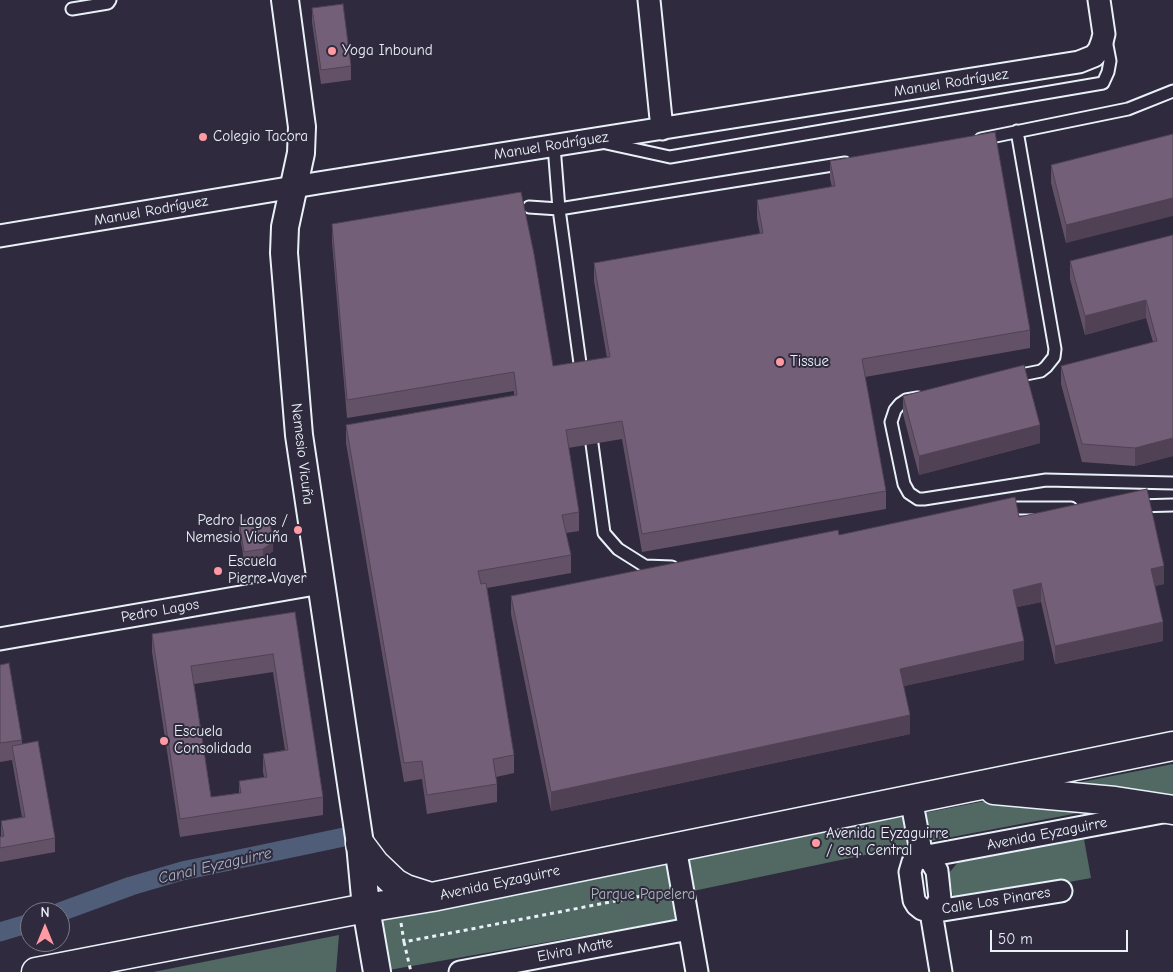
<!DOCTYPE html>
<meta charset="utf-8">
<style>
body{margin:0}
#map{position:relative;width:1173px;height:972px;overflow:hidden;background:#2f2a3d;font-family:"Comic Neue",sans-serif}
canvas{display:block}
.north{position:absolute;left:20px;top:902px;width:50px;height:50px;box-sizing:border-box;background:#2f2a3d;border:1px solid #797a88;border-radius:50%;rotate:0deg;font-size:14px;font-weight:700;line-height:20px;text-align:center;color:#e8f1f8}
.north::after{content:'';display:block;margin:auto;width:18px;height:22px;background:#ff9aa2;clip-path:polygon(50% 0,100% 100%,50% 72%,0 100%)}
.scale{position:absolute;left:990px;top:930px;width:138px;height:22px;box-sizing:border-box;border:2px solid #e8f1f8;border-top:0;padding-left:6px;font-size:15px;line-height:18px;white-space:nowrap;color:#e8f1f8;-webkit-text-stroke:4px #2f2a3d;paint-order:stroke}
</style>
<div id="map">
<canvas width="1173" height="972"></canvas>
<div class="north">N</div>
<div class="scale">50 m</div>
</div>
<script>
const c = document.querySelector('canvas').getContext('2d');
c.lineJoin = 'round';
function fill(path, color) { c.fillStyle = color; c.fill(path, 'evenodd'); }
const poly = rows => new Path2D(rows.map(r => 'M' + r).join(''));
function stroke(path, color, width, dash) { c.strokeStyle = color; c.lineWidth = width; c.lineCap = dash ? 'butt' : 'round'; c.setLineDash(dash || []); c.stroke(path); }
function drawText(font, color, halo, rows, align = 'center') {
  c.font = font + ' "Comic Neue",sans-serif'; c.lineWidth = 4; c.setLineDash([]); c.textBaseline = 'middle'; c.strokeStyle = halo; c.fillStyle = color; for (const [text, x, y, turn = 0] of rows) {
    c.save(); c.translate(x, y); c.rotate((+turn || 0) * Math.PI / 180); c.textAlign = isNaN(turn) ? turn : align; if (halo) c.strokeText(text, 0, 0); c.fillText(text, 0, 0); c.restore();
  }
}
fill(poly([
 [1173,764,1173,795,931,841,674,895,679,919,389,970,379,914,929,812],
 [1084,839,1091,878,954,903,949,873,959,861],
 [339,935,336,972,153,972]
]), '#526863');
stroke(poly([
 [60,912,131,886,182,871,344,837],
 [0,932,30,923]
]), '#505d79', 19);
const service = poly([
 [72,9,108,3,110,0],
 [981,139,1128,109,1173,91],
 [606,143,670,157,1103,83,1108,72,1110,61,1106,40],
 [554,146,559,209,582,378],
 [529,207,559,209,845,163],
 [1011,377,1041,371,1046,367,1054,357,1055,349,1017,131],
 [918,398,906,400,900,404,895,410,891,422,904,484,909,493,918,499,924,499,1046,480,1173,483],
 [592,444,604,533,618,549,645,566,672,567],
 [1137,506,1173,505],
 [1003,511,1017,508,1071,508]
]);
const minor = poly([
 [649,0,662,129],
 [0,236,318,183,1079,62,1094,56,1099,50,1102,42,1104,34,1099,0],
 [0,639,321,583],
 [911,798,922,857],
 [675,847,697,972],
 [922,857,931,861,937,871,940,899,935,908,931,912],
 [1061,891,931,912,922,909,917,905,914,900,910,872,913,862,922,857,1163,812],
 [931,912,941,972],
 [460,972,689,929]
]);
const tertiary = poly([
 [285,0,302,127,301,153,285,227,284,253,299,435,360,844,366,908,377,972]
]);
const primary = poly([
 [994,790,1115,801,1173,810],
 [360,844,375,864,395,883,406,889,431,897],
 [36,972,366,908,432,897,1173,746]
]);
stroke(service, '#e8f1f8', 15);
stroke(minor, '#e8f1f8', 25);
stroke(tertiary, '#e8f1f8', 30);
stroke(primary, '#e8f1f8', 31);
stroke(poly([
 [401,923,404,942,662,892,663,895],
 [404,942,411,972]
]), '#e8f1f8', 3, [4, 4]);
stroke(service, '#2f2a3d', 11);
stroke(minor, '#2f2a3d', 21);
stroke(tertiary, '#2f2a3d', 26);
stroke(primary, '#2f2a3d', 28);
fill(poly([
 [312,8,351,66,351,80,321,84,312,22],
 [1173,134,1066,243,1051,183,1051,165],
 [830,161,1030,330,1030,348,865,377,886,491,886,509,642,552,622,439,568,448,579,512,579,531,566,533,571,555,571,573,487,588,514,755,514,773,496,777,497,784,497,802,427,814,422,779,404,782,346,443,346,425,514,395,514,391,347,418,332,242,332,224,553,366,607,358,594,281,594,263,760,234,757,218,757,200,832,187,830,179],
 [1173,235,1173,456,1135,466,1082,462,1061,384,1061,366,1153,342,1146,318,1085,335,1070,279,1070,261],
 [903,396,1040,443,919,475,903,414],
 [1019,517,1164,584,1155,586,1163,641,1055,664,1041,602,1017,607,1024,660,904,686,910,734,551,811,511,614,511,596,839,535],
 [239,520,273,551,263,559,244,561,239,530],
 [295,612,323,797,323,815,180,837,152,652,152,634],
 [273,672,285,750,263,754,263,772,264,777,239,781,239,793,211,797,194,684],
 [0,665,22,740,22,744,55,838,55,852,0,862,0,837,1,836,1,821,22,817,12,760,0,762]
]), '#635267');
fill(poly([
 [1173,198,1173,216,1066,243,1066,225],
 [1146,300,1146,318,1085,335,1085,316],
 [1040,425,1040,443,919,475,919,456],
 [1173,438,1173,456,1135,466,1135,448],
 [273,542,273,551,263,559,263,549],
 [1164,566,1164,584,1151,587,1151,569],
 [1041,583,1041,602,1013,608,1013,590],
 [1163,622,1163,641,1055,664,1055,646],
 [1024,641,1024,660,900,687,900,669],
 [910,715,910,734,551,811,551,792]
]), '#504254');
const building = poly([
 [343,4,351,66,321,70,312,8,343,4],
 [995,132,1030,330,862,359,886,491,642,534,622,421,566,430,579,512,562,515,571,555,478,571,481,584,486,583,514,755,493,759,497,784,427,795,422,761,404,763,346,425,517,395,514,372,347,400,332,224,521,192,534,254,553,366,610,357,594,263,763,233,757,200,835,186,830,161,995,132],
 [1173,134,1173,198,1066,225,1051,165,1173,134],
 [1173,235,1173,438,1135,448,1082,444,1061,366,1157,341,1146,300,1085,316,1070,261,1173,235],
 [1024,365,1040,425,919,456,903,396,1024,365],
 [1147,489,1164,566,1151,569,1163,622,1055,646,1041,583,1013,590,1024,641,900,669,910,715,551,792,511,596,838,530,839,535,1015,497,1019,517,1147,489],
 [269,516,273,542,263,549,244,552,239,520,269,516],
 [295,612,323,797,180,819,152,634,295,612],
 [273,654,288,750,263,754,267,777,239,781,241,793,211,797,191,666,273,654],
 [9,663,22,740,0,743,0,665,9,663],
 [38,741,55,838,0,848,0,837,4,836,1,821,25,817,12,746,38,741]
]);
fill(building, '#735f78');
stroke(building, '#504254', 1);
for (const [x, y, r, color] of [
 [332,51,5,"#ff9aa2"],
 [203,137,5,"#ff9aa2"],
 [780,362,5,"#ff9aa2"],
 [298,530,5,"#ff9aa2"],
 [218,571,5,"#ff9aa2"],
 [164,741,5,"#ff9aa2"],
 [816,843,5,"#ff9aa2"]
]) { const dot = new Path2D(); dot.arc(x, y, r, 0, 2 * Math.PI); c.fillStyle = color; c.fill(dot); stroke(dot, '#2f2a3d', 2); }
drawText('15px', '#e8f1f8', '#2f2a3d', [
 ["Yoga Inbound",342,51],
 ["Colegio Tacora",213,137],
 ["Tissue",790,362],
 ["Pedro Lagos /",288,521,"right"],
 ["Nemesio Vicuña",288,538,"right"],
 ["Escuela",228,562],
 ["Pierre Vayer",228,579],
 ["Escuela",174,732],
 ["Consolidada",174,749],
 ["Avenida Eyzaguirre",826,834],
 ["/ esq. Central",826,851]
], 'left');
drawText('15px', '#e8f1f8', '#2f2a3d', [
 ["Manuel Rodríguez",951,83,-9],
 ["Manuel Rodríguez",551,146,-9],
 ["Manuel Rodríguez",151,211,-10],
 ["Nemesio Vicuña",302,454,83],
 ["Pedro Lagos",160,611,-10],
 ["Avenida Eyzaguirre",1047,834,-11],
 ["Avenida Eyzaguirre",500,883,-12],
 ["Calle Los Pinares",996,901,-9],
 ["Elvira Matte",575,950,-11]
]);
drawText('15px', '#acbabc', '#2f2a3d', [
 ["Parque Papelera",643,895]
]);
drawText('italic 16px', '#abb6c5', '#2f2a3d', [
 ["Canal Eyzaguirre",215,866,-13]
]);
</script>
